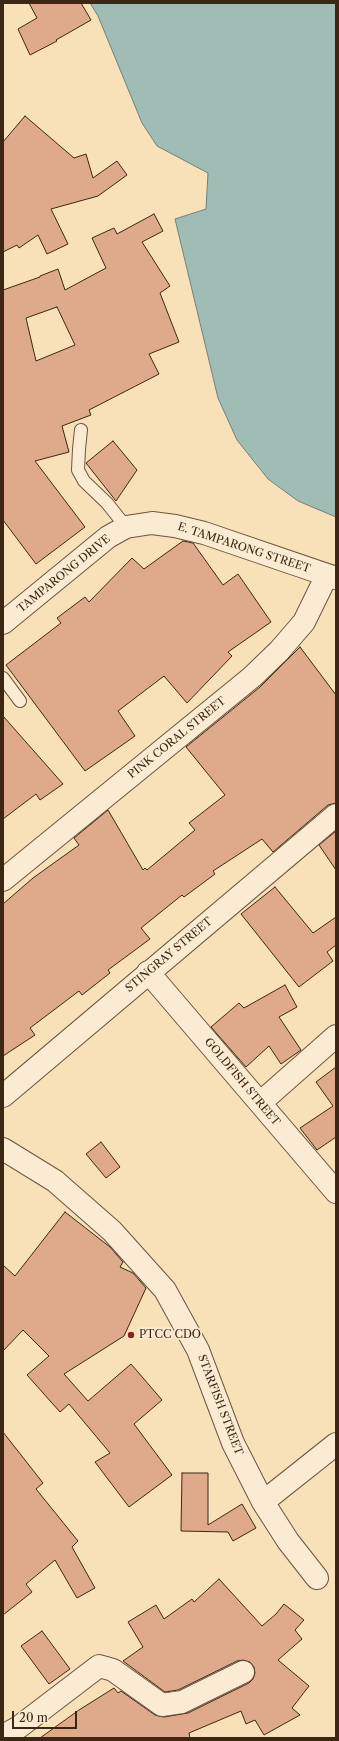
<!DOCTYPE html>
<style>
body{margin:0}
#map{position:relative;width:339px;height:1741px;overflow:hidden;background:#f8e0b9;font-family:"Libre Caslon Text",serif}
canvas{display:block}
.frame{position:absolute;inset:0;border:4px solid #3c2715;pointer-events:none}
.scale{position:absolute;left:12px;top:1711px;width:65px;height:18px;box-sizing:border-box;border:2px solid #3c2715;border-top:0;padding-left:5px;font-size:12px;line-height:14px;white-space:nowrap;color:#3c2715;-webkit-text-stroke:3px #faebd2;paint-order:stroke}
</style>
<div id="map">
<canvas width="339" height="1741"></canvas>
<div class="frame"></div>
<div class="scale">20 m</div>
</div>
<script>
const c = document.querySelector('canvas').getContext('2d');
c.lineJoin = 'round';
function fill(path, color) { c.fillStyle = color; c.fill(path, 'evenodd'); }
const poly = rows => new Path2D(rows.map(r => 'M' + r).join(''));
function stroke(path, color, width, dash) { c.strokeStyle = color; c.lineWidth = width; c.lineCap = dash ? 'butt' : 'round'; c.setLineDash(dash || []); c.stroke(path); }
function drawText(font, color, halo, rows, align = 'center') {
  c.font = font + ' "Libre Caslon Text",serif'; c.lineWidth = 3.5; c.setLineDash([]); c.textBaseline = 'middle'; c.strokeStyle = halo; c.fillStyle = color; for (const [text, x, y, turn = 0] of rows) {
    c.save(); c.translate(x, y); c.rotate((+turn || 0) * Math.PI / 180); c.textAlign = isNaN(turn) ? turn : align; if (halo) c.strokeText(text, 0, 0); c.fillText(text, 0, 0); c.restore();
  }
}
const water = poly([
 [90,3,336,3,336,517,298,501,268,479,237,440,218,398,175,219,206,209,208,173,157,146,142,123,98,16,90,3]
]);
fill(water, '#9fbcb5');
stroke(water, '#778075', 1);
const building = poly([
 [29,3,81,3,91,20,56,40,57,41,30,55,18,29,37,18,29,3],
 [25,116,74,158,86,154,93,178,117,161,127,175,98,196,51,209,68,244,47,254,38,235,19,248,17,245,3,252,3,142,25,116],
 [154,214,163,231,142,242,170,286,160,293,179,342,149,354,159,374,89,410,91,415,62,426,69,452,35,461,85,527,36,564,3,520,3,290,40,277,40,276,58,269,65,290,106,268,92,238,114,228,117,234,154,214],
 [57,307,75,345,36,361,26,318,57,307],
 [113,441,137,470,116,501,86,463,113,441],
 [183,541,193,543,223,585,238,574,271,622,228,652,232,656,187,703,164,676,118,711,135,736,85,771,6,665,61,623,57,618,85,597,89,602,132,558,144,569,183,541],
 [300,647,336,695,336,803,328,805,273,852,262,839,213,871,215,874,184,897,182,895,141,928,150,939,108,970,110,973,82,995,79,991,30,1028,35,1035,3,1056,3,904,33,878,79,845,74,838,108,810,143,870,145,868,147,870,195,830,189,823,225,795,186,747,260,687,300,647],
 [3,716,63,784,40,800,36,794,3,819,3,716],
 [336,831,336,870,319,845,336,831],
 [275,887,313,933,336,917,336,945,327,952,333,961,299,987,241,914,275,887],
 [285,985,297,1007,279,1017,301,1050,281,1064,269,1046,246,1067,211,1027,239,1003,244,1008,285,985],
 [336,1067,336,1137,317,1150,300,1128,333,1106,316,1082,336,1067],
 [101,1142,120,1167,106,1178,86,1154,101,1142],
 [65,1212,110,1247,123,1262,120,1267,133,1273,146,1288,124,1336,64,1374,88,1401,131,1364,162,1400,134,1424,172,1475,129,1507,95,1462,110,1453,69,1404,60,1412,27,1375,49,1356,23,1330,3,1351,3,1265,15,1276,65,1212],
 [3,1432,43,1483,36,1489,78,1541,72,1547,95,1588,77,1598,55,1560,26,1584,32,1592,3,1615,3,1432],
 [182,1473,208,1473,208,1525,242,1504,256,1528,233,1541,228,1532,181,1531,182,1473],
 [219,1579,262,1626,276,1614,284,1604,304,1620,295,1630,302,1639,278,1660,309,1686,292,1708,300,1715,264,1735,255,1720,246,1724,241,1711,189,1733,190,1738,40,1738,79,1710,114,1688,118,1693,121,1691,155,1715,164,1717,188,1713,249,1683,253,1679,255,1673,254,1667,250,1662,243,1660,237,1661,178,1690,165,1692,123,1661,143,1647,128,1622,156,1605,164,1619,192,1599,194,1602,219,1579],
 [42,1631,70,1669,49,1684,21,1646,42,1631]
]);
fill(building, '#dfa98b');
stroke(building, '#3c2715', 1);
const service = poly([
 [81,430,79,449,78,470,84,481,107,503,126,527],
 [3,678,20,701]
]);
const minor = poly([
 [3,623,108,537,126,527,152,523,175,526,204,533,336,578],
 [3,880,252,677,279,651,304,622,327,575],
 [148,972,336,1192],
 [3,1096,336,815],
 [260,1103,336,1036],
 [3,1149,55,1181,112,1231,165,1290,198,1350,233,1443,263,1502,288,1541,317,1578],
 [263,1502,336,1444],
 [3,1736,19,1727,99,1666,113,1670,162,1705,182,1702,243,1672]
]);
stroke(service, '#6b553e', 14);
stroke(minor, '#6b553e', 24);
stroke(service, '#faebd2', 12);
stroke(minor, '#faebd2', 22);
for (const [x, y, r, color] of [
 [131,1335,4,"#8f2418"]
]) { const dot = new Path2D(); dot.arc(x, y, r, 0, 2 * Math.PI); c.fillStyle = color; c.fill(dot); stroke(dot, '#faebd2', 1.5); }
drawText('11px', '#3c2715', '#faebd2', [
 ["E. TAMPARONG STREET",244,548,18],
 ["TAMPARONG DRIVE",64,574,-39],
 ["PINK CORAL STREET",177,738,-39],
 ["STINGRAY STREET",169,955,-40],
 ["GOLDFISH STREET",242,1082,50],
 ["STARFISH STREET",220,1405,69]
]);
drawText('11px', '#3c2715', '#faebd2', [
 ["PTCC CDO",139,1335]
], 'left');
</script>
